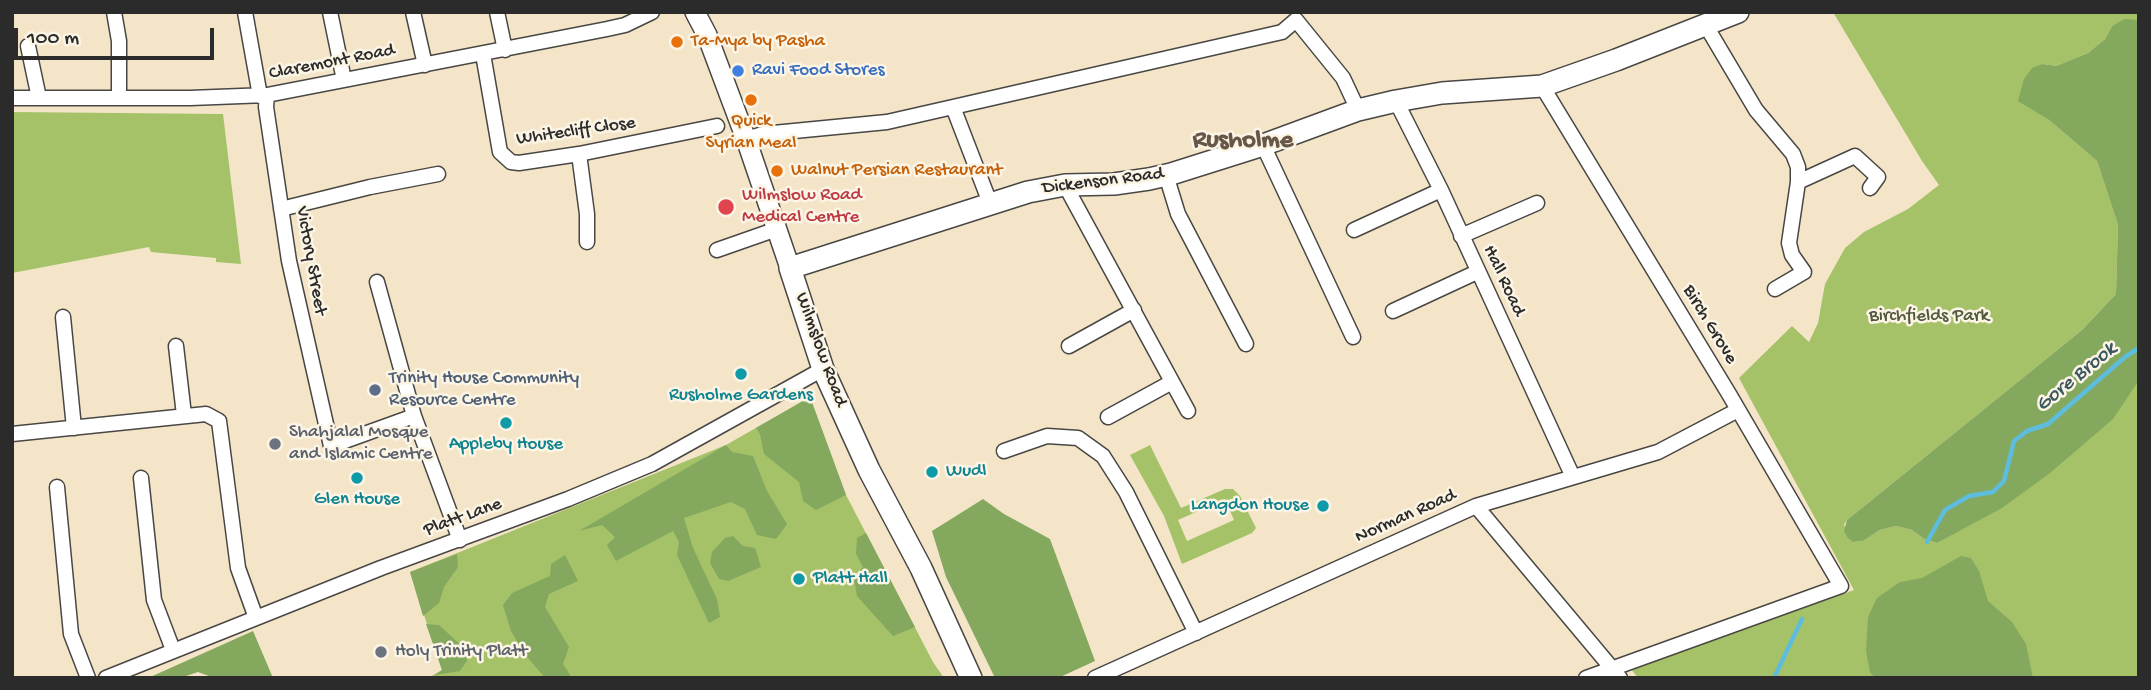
<!DOCTYPE html>
<style>
body{margin:0}
#map{position:relative;width:2151px;height:690px;overflow:hidden;background:#f4e5c9;font-family:"Gochi Hand",sans-serif}
canvas{display:block}
.frame{position:absolute;inset:0;border:14px solid #2b2b2b;pointer-events:none}
.scale{position:absolute;left:14px;top:28px;width:200px;height:32px;box-sizing:border-box;border:4px solid #2b2b2b;border-top:0;padding-left:9px;font-size:21px;line-height:24px;white-space:nowrap;color:#2b2b2b;-webkit-text-stroke:5px #fcf5e5;paint-order:stroke}
</style>
<div id="map">
<canvas width="2151" height="690"></canvas>
<div class="frame"></div>
<div class="scale">100 m</div>
</div>
<script>
const c = document.querySelector('canvas').getContext('2d');
c.lineJoin = 'round';
function fill(path, color) { c.fillStyle = color; c.fill(path, 'evenodd'); }
const poly = rows => new Path2D(rows.map(r => 'M' + r).join(''));
function stroke(path, color, width, dash) { c.strokeStyle = color; c.lineWidth = width; c.lineCap = dash ? 'butt' : 'round'; c.setLineDash(dash || []); c.stroke(path); }
function drawText(font, color, halo, rows, align = 'center') {
  c.font = font + ' "Gochi Hand",sans-serif'; c.lineWidth = 5; c.setLineDash([]); c.textBaseline = 'middle'; c.strokeStyle = halo; c.fillStyle = color; for (const [text, x, y, turn = 0] of rows) {
    c.save(); c.translate(x, y); c.rotate((+turn || 0) * Math.PI / 180); c.textAlign = isNaN(turn) ? turn : align; if (halo) c.strokeText(text, 0, 0); c.fillText(text, 0, 0); c.restore();
  }
}
fill(poly([
 [1833,12,2139,12,2139,20,2112,26,2105,39,2088,53,2056,66,2043,64,2019,100,2049,120,2097,161,2118,225,2116,294,2082,330,1847,520,1844,525,1853,542,1863,541,1880,530,1896,526,1912,530,1924,539,1937,543,1956,532,2139,380,2139,678,1638,678,1631,669,1854,590,1739,378,1792,326,1809,342,1818,323,1825,284,1845,248,1864,232,1908,209,1939,185,1922,161],
 [12,112,223,114,241,264,216,262,216,258,151,252,149,247,12,273],
 [810,397,846,495,933,662,944,678,428,678,442,670,410,572,726,445],
 [1150,445,1181,508,1225,489,1233,489,1240,496,1256,528,1252,533,1182,564,1164,516,1130,455],
 [1225,499,1234,520,1187,541,1178,520]
]), '#a5c269');
fill(poly([
 [2125,19,2139,20,2139,380,2113,419,2050,473,2002,508,1937,543,1924,539,1912,530,1896,526,1880,530,1863,541,1853,542,1848,538,1844,531,1847,520,2082,330,2116,294,2118,225,2097,161,2049,120,2018,101,2024,79,2032,68,2043,64,2056,66,2088,53,2105,39,2112,26],
 [810,397,846,495,816,510,803,501,799,482,764,454,760,434,756,428],
 [726,445,732,452,753,456,767,491,787,524,776,539,757,535,745,509,731,502,684,518,693,548,717,599,720,617,709,623,677,555,679,542,673,531,616,561,607,545,615,537,602,525,579,531],
 [983,499,1004,514,1050,539,1095,661,1058,678,995,678,946,577,932,531],
 [866,533,915,627,893,636,857,596,854,578,863,567,856,554,857,538],
 [733,536,743,546,755,548,761,567,728,581,719,579,710,563,712,552,725,538],
 [457,554,458,567,444,587,439,603,423,616,410,572],
 [565,555,578,581,549,594,545,607,569,647,563,664,572,678,545,678,524,653,511,631,503,605,512,593,550,576,551,564],
 [1961,556,1971,558,1979,571,1988,601,2012,622,2026,644,2033,678,1875,678,1870,672,1866,651,1868,617,1877,598,1900,582,1922,578],
 [426,624,439,625,464,648,467,661,460,671,435,675,442,670],
 [253,631,273,678,214,678,198,672,180,678,148,678]
]), '#84a85d');
stroke(poly([
 [1927,542,1945,510,1969,496,1993,492,2004,481,2014,441,2027,431,2048,424,2125,357,2139,348],
 [1774,678,1802,619]
]), '#5ebddc', 4.5);
const minor = poly([
 [114,12,119,41,119,98],
 [245,12,260,96],
 [330,12,344,80],
 [413,12,425,65],
 [497,12,505,50],
 [1296,20,1343,78,1358,110],
 [1705,24,1756,110,1793,154,1798,167,1798,182,1789,243,1792,255,1804,272,1775,289],
 [28,46,39,98],
 [483,54,500,152,511,162,519,163,579,154,717,126],
 [1542,86,1729,394,1841,586,1586,678],
 [267,95,266,107,289,261,331,446,414,416],
 [12,98,190,98,267,95,607,29,625,25,652,12],
 [1396,101,1441,190,1573,477],
 [953,107,1282,32,1296,20],
 [746,139,763,134,887,122,953,107,990,203],
 [1263,145,1353,337],
 [579,154,587,214,587,242],
 [1166,175,1178,214,1246,344],
 [1798,182,1855,156,1878,177,1870,188],
 [1065,185,1188,411],
 [281,209,370,187,438,174],
 [1354,230,1441,190],
 [1461,236,1537,203],
 [717,250,777,229],
 [377,282,414,416,460,540],
 [1393,311,1477,272],
 [63,317,74,428],
 [176,346,184,415],
 [1069,346,1134,310],
 [1108,417,1172,382],
 [12,434,206,414,219,421,238,568,256,618],
 [1004,451,1047,436,1078,438,1103,456,1126,492,1196,633],
 [141,478,154,600,173,650],
 [57,487,71,634,88,678],
 [1476,506,1620,678],
 [106,678,381,568,568,499,652,464,823,369],
 [1095,678,1476,506,1658,452,1738,410]
]);
const major = poly([
 [695,12,707,35,746,139,790,268]
]);
const highway = poly([
 [971,678,921,568,869,470,823,369,790,268,1028,192,1065,185,1114,184,1149,179,1171,174,1263,145,1358,110,1396,101,1442,93,1542,86,1616,60,1738,12]
]);
stroke(minor, '#494743', 17);
stroke(major, '#494743', 22);
stroke(highway, '#494743', 24);
stroke(minor, '#fff', 14);
stroke(major, '#fff', 19);
stroke(highway, '#fff', 21);
for (const [x, y, r, color] of [
 [677,42,7,"#e8710a"],
 [738,71,7,"#3f7fe0"],
 [751,100,7,"#e8710a"],
 [777,171,7,"#e8710a"],
 [726,207,9,"#e0444e"],
 [741,374,7,"#0f9aa8"],
 [375,390,7,"#5c6f8a"],
 [506,423,7,"#0f9aa8"],
 [275,444,7,"#6b7280"],
 [932,472,7,"#0f9aa8"],
 [357,478,7,"#0f9aa8"],
 [1323,506,7,"#0f9aa8"],
 [799,579,7,"#0f9aa8"],
 [381,652,7,"#6b7280"]
]) { const dot = new Path2D(); dot.arc(x, y, r, 0, 2 * Math.PI); c.fillStyle = color; c.fill(dot); stroke(dot, '#fcf5e5', 2.5); }
drawText('19px', '#c56008', '#fcf5e5', [
 ["Ta-Mya by Pasha",691,42],
 ["Quick",751,122,"center"],
 ["Syrian Meal",751,144,"center"],
 ["Walnut Persian Restaurant",791,171]
], 'left');
drawText('19px', '#2b2b2b', '#fcf5e5', [
 ["Claremont Road",332,63,-11],
 ["Whitecliff Close",576,132,-8],
 ["Dickenson Road",1103,182,-7],
 ["Victory Street",310,261,80],
 ["Hall Road",1503,281,65],
 ["Birch Grove",1709,325,59],
 ["Wilmslow Road",820,350,70],
 ["Norman Road",1406,517,-24],
 ["Platt Lane",463,518,-20]
]);
drawText('19px', '#366cbe', '#fcf5e5', [
 ["Ravi Food Stores",752,71]
], 'left');
drawText('19px', '#be3a42', '#fcf5e5', [
 ["Wilmslow Road",742,196],
 ["Medical Centre",742,218]
], 'left');
drawText('19px', '#50583e', '#fcf5e5', [
 ["Birchfields Park",1929,317]
]);
drawText('19px', '#4e5e75', '#fcf5e5', [
 ["Trinity House Community",389,379],
 ["Resource Centre",389,401]
], 'left');
drawText('19px', '#0d838f', '#fcf5e5', [
 ["Rusholme Gardens",741,396],
 ["Appleby House",506,445],
 ["Wudl",946,472,"left"],
 ["Glen House",357,500],
 ["Langdon House",1309,506,"right"],
 ["Platt Hall",813,579,"left"]
]);
drawText('19px', '#5b616d', '#fcf5e5', [
 ["Shahjalal Mosque",289,433],
 ["and Islamic Centre",289,455],
 ["Holy Trinity Platt",395,652]
], 'left');
drawText('italic 21px', '#3a5760', '#fcf5e5', [
 ["Gore Brook",2077,378,-39]
]);
drawText('bold 26px', '#685749', '#fcf5e5', [
 ["Rusholme",1243,142]
]);
</script>
